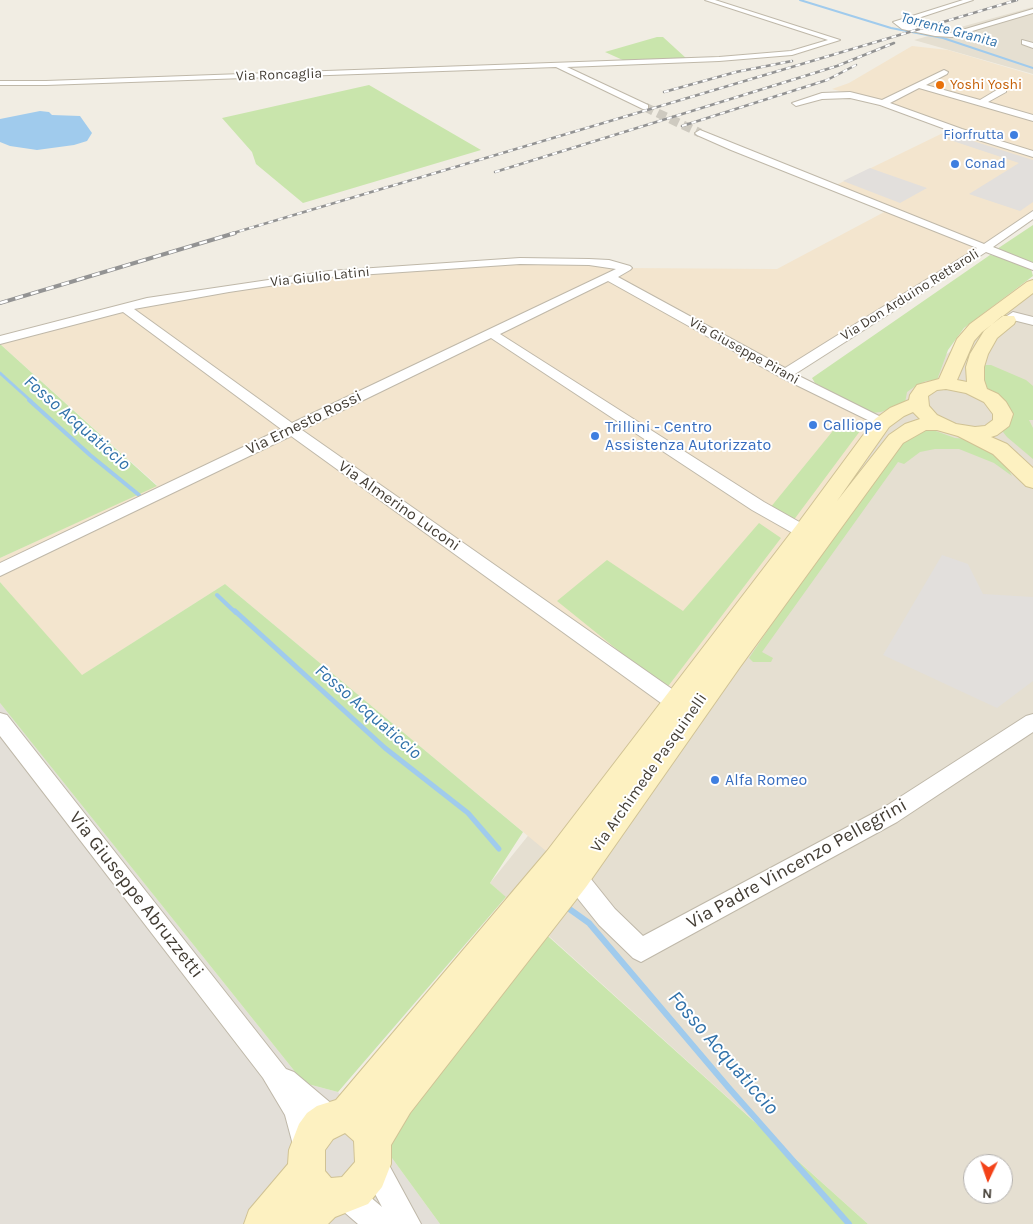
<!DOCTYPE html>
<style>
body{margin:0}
#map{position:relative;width:1033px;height:1224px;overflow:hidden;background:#f1ede3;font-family:Karla,sans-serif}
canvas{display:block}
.north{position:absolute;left:963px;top:1154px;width:50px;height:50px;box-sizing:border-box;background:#fff;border:1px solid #b4b1ae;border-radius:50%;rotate:183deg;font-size:14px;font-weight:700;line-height:20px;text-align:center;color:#433d34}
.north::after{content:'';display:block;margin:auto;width:18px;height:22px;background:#f34218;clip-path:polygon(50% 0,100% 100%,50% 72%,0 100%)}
</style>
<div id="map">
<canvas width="1033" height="1224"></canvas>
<div class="north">N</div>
</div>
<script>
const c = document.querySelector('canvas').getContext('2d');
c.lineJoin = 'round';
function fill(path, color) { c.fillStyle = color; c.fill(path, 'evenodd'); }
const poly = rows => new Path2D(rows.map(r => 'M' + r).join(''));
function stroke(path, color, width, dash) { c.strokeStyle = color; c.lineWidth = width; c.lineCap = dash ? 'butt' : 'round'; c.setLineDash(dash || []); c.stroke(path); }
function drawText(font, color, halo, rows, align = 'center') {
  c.font = font + ' Karla,sans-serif'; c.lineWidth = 4; c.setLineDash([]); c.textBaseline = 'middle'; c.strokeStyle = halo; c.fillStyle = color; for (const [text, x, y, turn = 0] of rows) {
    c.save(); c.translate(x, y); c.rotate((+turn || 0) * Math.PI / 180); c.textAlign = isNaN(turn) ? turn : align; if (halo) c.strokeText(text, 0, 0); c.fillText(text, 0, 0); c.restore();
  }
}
fill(poly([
 [1033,7,1033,74,914,40],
 [1033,292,1033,1224,868,1224,490,883,873,407],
 [973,1164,1003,1164,1003,1194,973,1194]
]), '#e5dfd1');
fill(poly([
 [912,46,948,50,1033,75,1033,214,785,374,882,423,558,861,225,584,81,676,0,582,0,558,157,485,0,344,0,340,124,307,329,274,565,261,626,268,777,269,888,210,832,187,947,131,938,123,883,103,832,89,849,83]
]), '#f3e5ce');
fill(poly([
 [0,703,304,1083,338,1092,381,1143,440,1224,0,1224]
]), '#e3dfd8');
fill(poly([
 [657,37,663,37,687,59,625,61,605,52],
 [369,85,481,150,303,203,256,164,252,152,222,118],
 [1033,225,1033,263,997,249],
 [990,255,997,256,1031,269,1033,276,964,328,948,350,937,380,926,381,917,385,907,392,905,403,881,412,872,413,815,383,812,378],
 [0,344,157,486,0,558],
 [984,365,991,365,1026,380,1033,386,1033,420,1029,420,1033,428,1033,459,1007,437,1003,432,1004,427,981,390],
 [848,417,863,427,793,521,770,508,836,427],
 [923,430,933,430,955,438,967,439,995,456,1008,469,1012,476,994,463,959,449,935,449,920,452,904,464,898,462,762,652,773,658,771,662,753,662,749,658,778,615,780,597,892,448],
 [759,523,781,538,666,689,557,601,607,560,683,611],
 [0,582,82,675,225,584,523,832,490,883,506,897,338,1092,304,1083,0,703],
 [540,929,868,1224,440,1224,381,1143]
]), '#c9e5ac');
fill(poly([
 [954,135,1033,160,1033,202,1020,211,969,194,1019,163,947,139],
 [870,168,884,173,927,188,900,203,843,181],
 [942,555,968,564,983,594,1033,597,1033,681,997,708,883,655]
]), '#e2dfdc');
fill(poly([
 [40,111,49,112,52,115,80,116,92,133,87,141,74,145,37,150,10,146,0,142,0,119]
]), '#a0cbed');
stroke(poly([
 [800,0,891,28,943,38,1033,68]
]), '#a0cbed', 2);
stroke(poly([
 [0,373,31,401]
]), '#a0cbed', 3);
stroke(poly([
 [29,400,90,455,139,495],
 [217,595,236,613]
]), '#a0cbed', 4);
stroke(poly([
 [235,611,385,748,468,813,499,849]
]), '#a0cbed', 5);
stroke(poly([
 [568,908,589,923,728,1087,849,1224]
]), '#a0cbed', 6);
stroke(poly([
 [645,107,700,133]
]), '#cecac0', 9, [9, 5]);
const minor = poly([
 [705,0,715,0,840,40,792,55,719,61,567,67,648,105,648,109,645,110,556,67,46,85,0,85,0,81,46,81,719,57,791,51,828,40,705,0],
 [963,0,973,0,903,23,935,32,952,33,1033,9,1033,13,952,37,935,36,902,29,893,22,963,0],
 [1022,40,1033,43,1033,48,1022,44,1022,40],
 [944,70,948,72,947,74,926,85,980,100,1000,88,1006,88,1006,92,988,102,1033,115,1033,121,919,88,890,103,962,129,1033,151,1033,157,956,133,880,105,850,98,822,99,796,106,792,103,822,93,850,92,882,100,944,70],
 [700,130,984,244,1033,211,1033,219,993,247,1033,263,1033,270,986,252,795,374,887,420,889,423,887,426,882,427,780,377,608,281,500,334,764,502,810,528,812,532,810,536,804,538,798,536,752,510,491,338,302,430,682,696,685,702,682,708,675,710,668,708,291,436,0,576,0,563,281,429,123,312,0,344,0,336,147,298,329,271,520,258,589,259,609,260,630,266,632,268,630,270,618,277,785,368,977,248,731,150,697,135,695,133,700,130],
 [520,264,589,265,616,269,292,423,134,309,229,292,329,277,520,264],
 [1013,312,1033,317,1033,325,1009,319,1007,316,1013,312],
 [0,713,7,715,286,1069,294,1072,339,1110,343,1119,339,1128,330,1132,321,1128,313,1122,319,1146,316,1156,306,1159,296,1156,285,1115,263,1078,0,736,0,713],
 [1033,714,1033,732,897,822,641,962,633,958,599,925,567,885,564,877,567,869,575,866,583,869,615,909,643,936,883,808,1026,716,1033,714],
 [373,1150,383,1154,421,1224,358,1224,336,1205,332,1195,336,1185,346,1181,356,1185,382,1207,359,1164,363,1154,373,1150]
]);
const secondary = poly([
 [1033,280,1033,293,982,332,974,341,957,380,967,382,966,367,970,354,984,331,1002,316,1014,316,1016,320,1014,324,997,338,988,354,984,367,984,380,987,389,998,394,1006,402,1013,414,1009,426,997,435,991,437,1007,444,1033,468,1033,488,1026,486,993,454,958,436,937,430,926,430,903,443,740,667,586,887,410,1113,391,1145,391,1164,382,1187,368,1204,335,1217,328,1224,244,1224,249,1210,288,1164,289,1150,299,1124,307,1113,317,1106,336,1100,547,851,796,526,875,419,890,408,909,400,910,395,917,385,939,379,957,339,970,324,1027,282,1033,280],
 [946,389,966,393,984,402,993,414,993,420,985,426,975,427,956,424,937,415,929,406,928,396,937,390,946,389],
 [913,412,920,419,905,424,889,435,837,501,889,427,904,416,913,412],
 [345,1133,354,1141,355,1162,342,1177,331,1178,325,1171,325,1150,333,1139,345,1133]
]);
stroke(minor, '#bfb8a9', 2);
stroke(secondary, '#d0c294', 2);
fill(minor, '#fff');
fill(secondary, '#fdf1c1');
const railFar1 = poly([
 [664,92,736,72,792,61],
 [682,126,827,80,856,65],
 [495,172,837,66,894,43],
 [230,234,1017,0]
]);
const rail = poly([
 [0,303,235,233]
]);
stroke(railFar1, '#939393', 2.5);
stroke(rail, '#939393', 4);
stroke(railFar1, '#fff', 2, [5]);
stroke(rail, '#fff', 2.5, [8]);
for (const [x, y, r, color] of [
 [940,85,5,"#e8710a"],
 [1014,135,5,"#3f7fe0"],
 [955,164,5,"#3f7fe0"],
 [813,425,5,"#3f7fe0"],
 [595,436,5,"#3f7fe0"],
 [715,780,5,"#3f7fe0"]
]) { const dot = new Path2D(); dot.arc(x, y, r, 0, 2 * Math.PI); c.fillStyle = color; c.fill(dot); stroke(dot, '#fff', 2); }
drawText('14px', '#433d34', '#fff', [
 ["Via Roncaglia",279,75,-2],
 ["Via Giulio Latini",320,277,-6],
 ["Via Don Arduino Rettaroli",910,295,-32],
 ["Via Giuseppe Pirani",744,351,29]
]);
drawText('14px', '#c56008', '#fff', [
 ["Yoshi Yoshi",950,85]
], 'left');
drawText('14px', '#366cbe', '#fff', [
 ["Fiorfrutta",1004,135],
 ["Conad",965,164,"left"]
], 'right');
drawText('italic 15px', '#3172aa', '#fff', [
 ["Torrente Granita",949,30,15]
]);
drawText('16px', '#433d34', '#fff', [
 ["Via Ernesto Rossi",304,423,-26],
 ["Via Almerino Luconi",399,506,35],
 ["Via Archimede Pasquinelli",649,773,-55]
]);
drawText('16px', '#366cbe', '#fff', [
 ["Calliope",823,425],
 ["Trillini - Centro",605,427],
 ["Assistenza Autorizzato",605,445],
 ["Alfa Romeo",725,780]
], 'left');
drawText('italic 18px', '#3172aa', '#fff', [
 ["Fosso Acquaticcio",77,423,41],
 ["Fosso Acquaticcio",368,712,41]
]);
drawText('19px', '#433d34', '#fff', [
 ["Via Padre Vincenzo Pellegrini",797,864,-29],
 ["Via Giuseppe Abruzzetti",136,895,52]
]);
drawText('italic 21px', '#3172aa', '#fff', [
 ["Fosso Acquaticcio",723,1053,49]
]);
</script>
